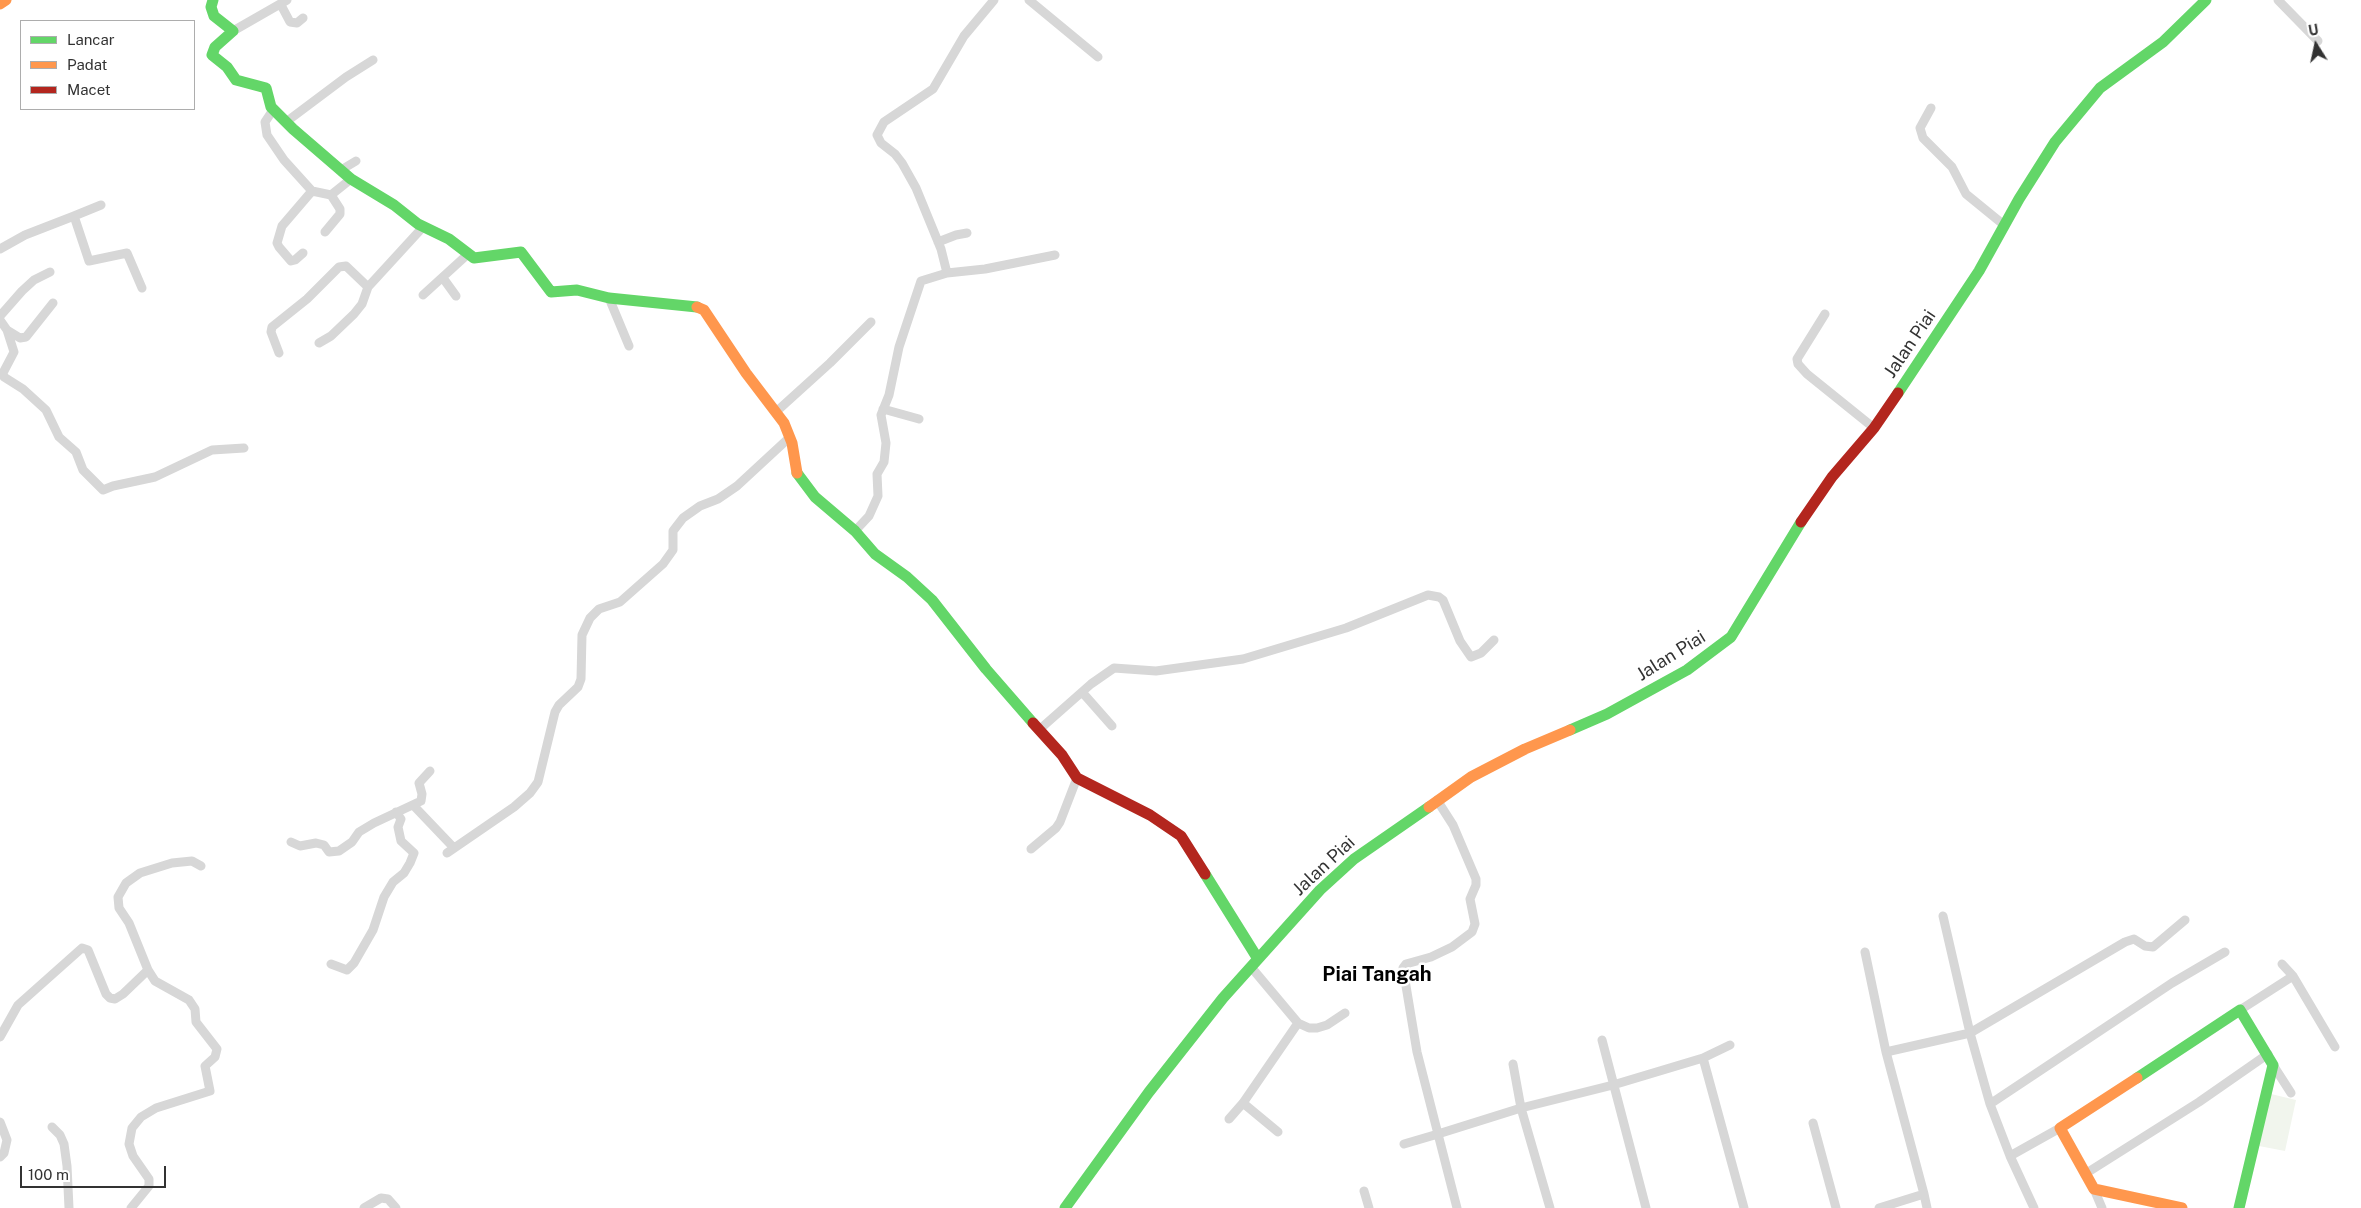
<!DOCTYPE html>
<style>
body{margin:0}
#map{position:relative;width:2361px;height:1208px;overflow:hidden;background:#fff;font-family:"Public Sans",sans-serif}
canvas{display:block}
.legend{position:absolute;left:20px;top:20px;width:175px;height:90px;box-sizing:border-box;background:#fff;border:1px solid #adadad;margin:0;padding:6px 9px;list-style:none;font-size:15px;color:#333}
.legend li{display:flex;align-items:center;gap:10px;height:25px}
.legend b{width:25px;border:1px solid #adadad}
.north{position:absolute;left:2291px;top:20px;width:50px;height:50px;-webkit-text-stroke:4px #fff;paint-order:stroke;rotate:350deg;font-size:14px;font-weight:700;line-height:20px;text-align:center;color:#333}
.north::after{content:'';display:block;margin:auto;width:18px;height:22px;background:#333;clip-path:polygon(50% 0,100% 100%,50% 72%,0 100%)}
.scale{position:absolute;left:20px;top:1166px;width:146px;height:22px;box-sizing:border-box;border:2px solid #333;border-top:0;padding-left:6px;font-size:15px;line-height:18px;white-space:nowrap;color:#333;-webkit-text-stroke:4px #fff;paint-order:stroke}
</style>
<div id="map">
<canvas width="2361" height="1208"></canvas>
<ul class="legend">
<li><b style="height:6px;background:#63d668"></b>Lancar</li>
<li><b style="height:6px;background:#ff974d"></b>Padat</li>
<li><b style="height:6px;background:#b3261e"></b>Macet</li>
</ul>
<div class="north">U</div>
<div class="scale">100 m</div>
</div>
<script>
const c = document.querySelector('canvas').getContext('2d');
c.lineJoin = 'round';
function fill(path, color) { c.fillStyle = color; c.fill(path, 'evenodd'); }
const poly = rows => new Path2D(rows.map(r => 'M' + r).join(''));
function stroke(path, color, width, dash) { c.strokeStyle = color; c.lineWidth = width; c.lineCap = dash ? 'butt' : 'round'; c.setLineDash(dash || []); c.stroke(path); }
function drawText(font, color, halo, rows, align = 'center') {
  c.font = font + ' "Public Sans",sans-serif'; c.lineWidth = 5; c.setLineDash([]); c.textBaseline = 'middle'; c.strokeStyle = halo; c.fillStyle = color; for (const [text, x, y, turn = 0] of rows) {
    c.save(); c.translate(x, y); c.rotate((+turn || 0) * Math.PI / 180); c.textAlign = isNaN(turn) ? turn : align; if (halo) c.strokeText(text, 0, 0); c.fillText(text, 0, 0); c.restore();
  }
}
fill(poly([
 [2271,1094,2296,1100,2285,1151,2259,1146]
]), '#f1f5ed');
stroke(poly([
 [1029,0,1098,57],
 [2278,0,2318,41],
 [281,5,290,22,297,23,303,18],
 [233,31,287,0],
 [1931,108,1920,128,1923,138,1952,167,1966,194,2004,225],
 [273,110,265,122,267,135,284,160,312,191,331,195,351,179],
 [286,122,346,77,373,60],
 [341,170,356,161],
 [74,216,101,205],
 [325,232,340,214,340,209,331,195],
 [938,242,956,235,967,233],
 [0,249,25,235,74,216,89,261,127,253,142,288],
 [303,253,295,260,291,261,279,247,277,243,282,226,312,191],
 [947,273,941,249,916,188,902,163,895,154,881,143,877,135,884,122,933,89,964,36,994,0],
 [443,278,456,296],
 [423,295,468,254],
 [609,298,629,346],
 [1825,314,1797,359,1798,364,1807,374,1874,428],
 [0,316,22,291,34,280,50,272],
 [0,320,7,330,14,352,3,373,4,377,23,389,46,410,59,437,76,452,83,470,103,490,113,486,155,477,212,450,244,448],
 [7,330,20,338,26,337,53,303],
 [319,343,331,336,354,314,362,304,368,287,423,227],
 [279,353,271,332,272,327,307,299,339,267,346,266,368,287],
 [883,409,919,419],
 [777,411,830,363,871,322],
 [855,531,869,516,878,496,877,474,884,462,886,443,881,415,889,395,899,347,921,281,947,273,985,269,1055,255],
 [1082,692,1112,726],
 [1040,729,1091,684,1114,668,1156,671,1243,659,1346,628,1428,595,1439,597,1443,600,1460,641,1471,657,1481,653,1494,640],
 [413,805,454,848],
 [291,842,300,846,316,843,324,845,329,852,339,851,352,842,359,832,374,823,421,801,422,794,419,783,430,771],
 [1031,849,1056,828,1060,822,1077,778],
 [447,853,514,807,530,793,538,782,555,712,559,705,578,687,581,679,582,635,590,618,599,609,620,602,663,564,673,550,673,531,683,518,700,506,718,499,737,486,790,437],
 [1943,916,1970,1033,1990,1104,2172,983,2225,952],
 [1865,952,1886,1052,1924,1194,1879,1208],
 [331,964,347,970,354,963,373,930,384,897,393,882,404,873,410,863,414,853,401,841,398,827,401,819,396,812],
 [2282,964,2293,976,2335,1047],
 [1251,967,1298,1023],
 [2240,1010,2293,976],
 [0,1037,18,1005,82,948,88,950,106,994,110,998,115,999,123,994,148,970],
 [1602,1040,1646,1208],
 [1886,1052,1970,1033,2125,942,2134,939,2145,946,2153,947,2185,920],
 [1703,1058,1730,1045],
 [1513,1064,1521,1108,1550,1208],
 [2273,1065,2291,1093],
 [1243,1103,1278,1132],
 [1990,1104,2010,1156,2034,1208],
 [1229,1119,1243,1103,1298,1023,1309,1028,1317,1028,1327,1025,1345,1013],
 [0,1122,7,1140,4,1153,0,1157],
 [1813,1123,1836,1208],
 [52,1127,60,1135,64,1144,67,1166,69,1208],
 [1404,1144,1438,1134,1417,1052,1403,968,1406,964,1431,957,1452,947,1472,932,1475,924,1470,899,1476,885,1476,879,1453,825,1437,800],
 [2010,1156,2060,1128],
 [2085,1174,2199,1102,2268,1054],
 [2094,1189,2102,1208],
 [1364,1191,1369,1208],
 [1924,1194,1927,1208],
 [131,1208,149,1186,149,1179,133,1156,129,1144,132,1128,141,1117,156,1108,210,1091,205,1066,215,1057,217,1049,196,1022,195,1009,189,1000,155,981,148,970,129,923,119,908,118,897,126,883,140,873,172,863,192,861,201,866],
 [364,1208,381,1198,388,1199,396,1208],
 [1457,1208,1438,1134,1521,1108,1613,1085,1703,1058,1744,1208]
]), '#d7d7d7', 9);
stroke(poly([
 [213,0,211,7,214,16,233,31,215,47,212,55,227,67,236,80,266,88,271,107,293,129,351,179,394,205,418,224,449,239,474,258,521,252,551,292,577,290,609,298,697,307],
 [1898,393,1979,271,2019,199,2055,142,2100,88,2163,42,2206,0],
 [797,473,815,497,855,531,875,554,907,577,932,600,986,669,1033,723],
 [1570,730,1607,714,1687,670,1731,637,1801,522],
 [1205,874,1258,959],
 [2137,1078,2240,1010,2273,1065,2239,1208],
 [1065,1208,1149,1092,1223,998,1320,890,1354,859,1429,807]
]), '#63d668', 11);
stroke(poly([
 [0,4,6,0],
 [697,307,704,310,746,373,784,423,792,443,797,473],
 [1429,807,1471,777,1525,749,1570,730],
 [2137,1078,2060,1128,2094,1189,2182,1208]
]), '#ff974d', 11);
stroke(poly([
 [1801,522,1832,477,1874,428,1898,393],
 [1033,723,1062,755,1077,778,1150,815,1181,836,1205,874]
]), '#b3261e', 11);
drawText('18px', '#333', '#fff', [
 ["Jalan Piai",1910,344,-56],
 ["Jalan Piai",1671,656,-32],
 ["Jalan Piai",1324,866,-43]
]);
drawText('bold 20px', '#000', '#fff', [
 ["Piai Tangah",1377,975]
]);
</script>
